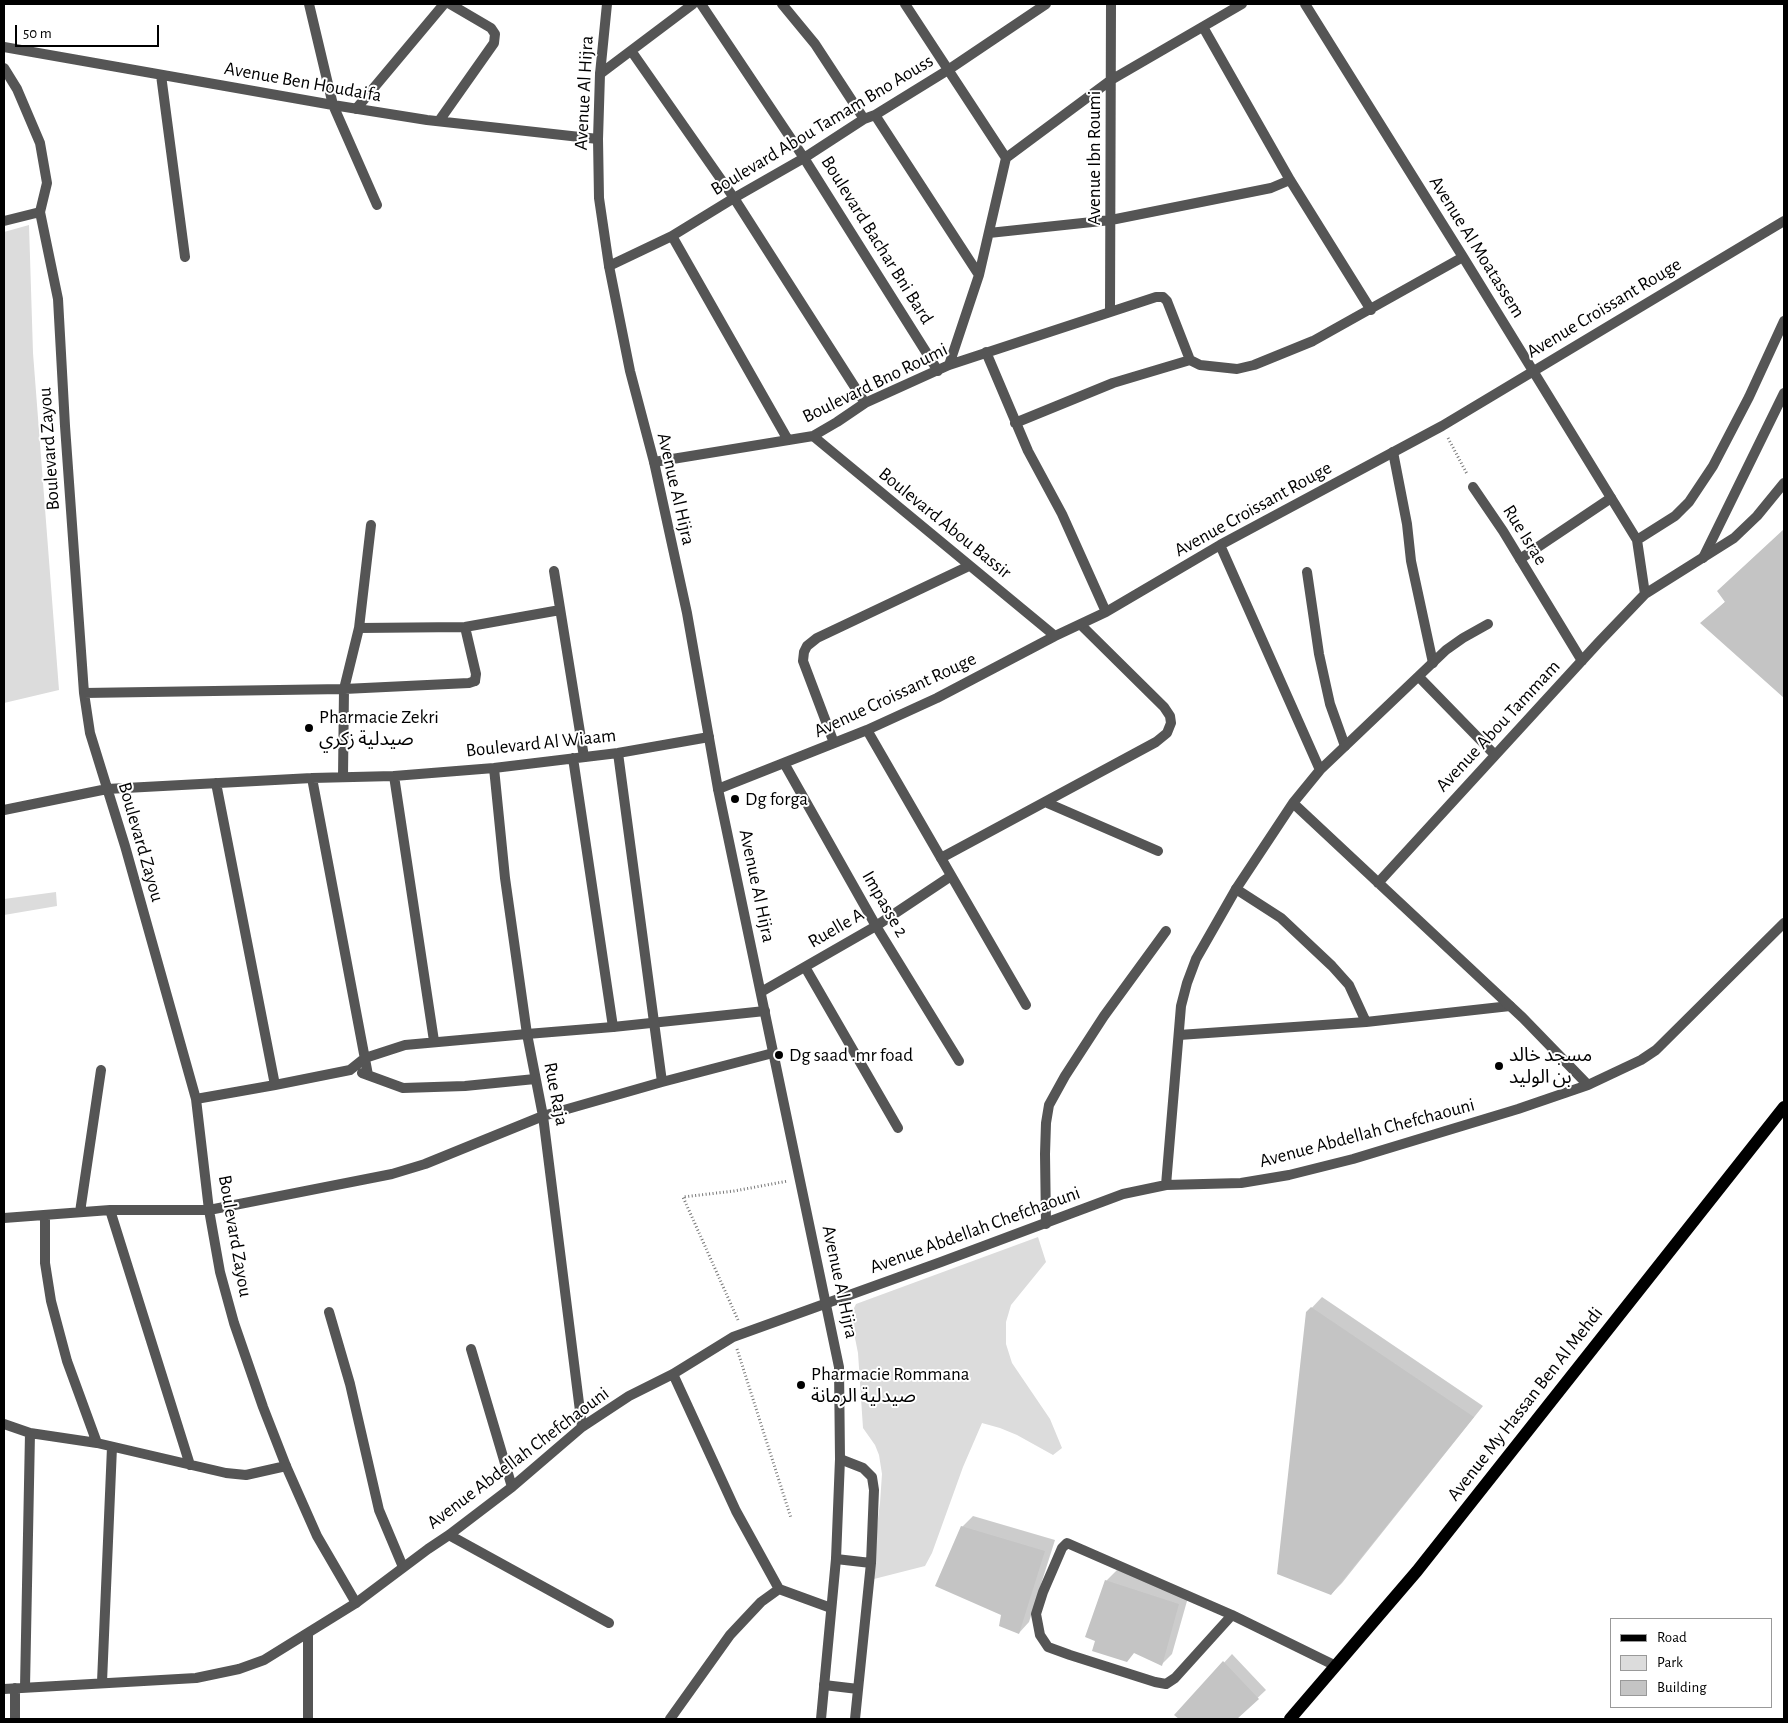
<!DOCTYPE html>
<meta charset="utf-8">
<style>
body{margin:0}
#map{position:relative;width:1788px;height:1723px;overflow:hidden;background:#fff;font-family:"Alegreya Sans",sans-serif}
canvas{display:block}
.frame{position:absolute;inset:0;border:5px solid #000;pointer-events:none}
.legend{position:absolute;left:1610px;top:1618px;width:162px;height:90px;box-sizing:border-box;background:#fff;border:1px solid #999;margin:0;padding:6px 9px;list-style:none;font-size:15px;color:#000}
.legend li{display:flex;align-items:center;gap:10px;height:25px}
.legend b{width:25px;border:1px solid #999}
.scale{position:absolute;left:15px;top:25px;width:144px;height:22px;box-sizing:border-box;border:2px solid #000;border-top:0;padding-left:6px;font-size:15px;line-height:18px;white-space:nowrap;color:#000;-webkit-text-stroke:4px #fff;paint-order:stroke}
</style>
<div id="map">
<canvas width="1788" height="1723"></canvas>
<div class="frame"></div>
<ul class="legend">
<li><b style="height:6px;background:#000"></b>Road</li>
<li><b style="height:14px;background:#dcdcdc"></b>Park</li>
<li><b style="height:14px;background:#c4c4c4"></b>Building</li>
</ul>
<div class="scale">50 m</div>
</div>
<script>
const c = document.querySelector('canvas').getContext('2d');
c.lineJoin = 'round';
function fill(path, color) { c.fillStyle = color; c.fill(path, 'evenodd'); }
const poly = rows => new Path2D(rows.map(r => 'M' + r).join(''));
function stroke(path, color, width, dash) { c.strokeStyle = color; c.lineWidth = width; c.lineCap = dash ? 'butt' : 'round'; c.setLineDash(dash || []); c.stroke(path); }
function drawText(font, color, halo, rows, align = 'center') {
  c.font = font + ' "Alegreya Sans","Noto Sans Arabic",sans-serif'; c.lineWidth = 4; c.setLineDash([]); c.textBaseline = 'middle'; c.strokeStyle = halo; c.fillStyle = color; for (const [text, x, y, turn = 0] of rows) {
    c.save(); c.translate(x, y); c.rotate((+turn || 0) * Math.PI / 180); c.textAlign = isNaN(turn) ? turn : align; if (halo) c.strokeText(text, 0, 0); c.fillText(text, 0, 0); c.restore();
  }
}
fill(poly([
 [29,225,33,353,59,690,4,703,4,232],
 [56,892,57,906,4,915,4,899],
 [1038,1237,1046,1262,1011,1305,1006,1322,1006,1344,1012,1363,1050,1419,1062,1448,1053,1455,1017,1435,1000,1428,982,1423,963,1467,932,1553,925,1566,870,1580,880,1503,882,1474,879,1455,875,1445,863,1428,858,1353,855,1338,851,1325,851,1314,856,1304]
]), '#dcdcdc');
fill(poly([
 [1784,530,1784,696,1702,623,1726,601,1730,581],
 [1322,1297,1483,1406,1342,1583,1331,1594,1307,1313],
 [973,1516,1055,1540,1029,1622,1019,1633,1002,1614,962,1527],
 [1117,1570,1189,1594,1172,1654,1161,1665,1135,1651,1097,1641,1106,1581],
 [1232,1654,1266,1690,1235,1719,1181,1719,1176,1715]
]), '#0003');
fill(poly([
 [1784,529,1784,698,1700,623,1725,602,1717,591],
 [1311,1307,1474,1417,1331,1595,1277,1574,1306,1312],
 [961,1526,1045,1551,1019,1634,999,1626,1001,1615,935,1586],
 [1105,1580,1179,1604,1162,1666,1134,1653,1127,1662,1092,1651,1095,1641,1085,1637],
 [1223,1661,1259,1699,1237,1719,1179,1719,1174,1715]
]), '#c4c4c4');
stroke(poly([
 [1448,438,1467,474],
 [738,1320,683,1197,734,1191,788,1181],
 [737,1349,791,1518]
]), '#777', 3, [1, 2.5]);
stroke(poly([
 [1393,452,1407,524,1411,561,1433,663],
 [1703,558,1784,393],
 [1520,559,1611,498],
 [554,571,584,757],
 [1307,572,1319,654,1330,704,1345,746],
 [465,627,476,674,475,681],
 [359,628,465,627,560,610],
 [344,689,359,628,371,525],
 [1045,802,1158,851],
 [941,858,1156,742,1167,733,1171,723,1170,716,1164,707,1081,625],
 [1236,889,1281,918,1332,966,1349,985,1366,1022],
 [527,1034,613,1027,765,1011],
 [1179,1035,1366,1022,1510,1006],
 [1046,1224,1045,1154,1046,1123,1049,1105,1065,1076,1104,1016,1166,931],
 [286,1466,317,1536,356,1603],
 [1232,1615,1175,1678,1166,1684,1155,1682,1070,1655,1048,1647,1040,1635,1036,1614,1043,1592,1062,1548,1067,1543,1232,1615,1336,1666]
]), '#555', 10);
stroke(poly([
 [309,4,333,105,377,205],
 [701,4,804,158,938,371],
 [782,4,815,44,864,119],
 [905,4,1006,158],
 [1305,4,1463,257,1637,540,1645,594],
 [1203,27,1290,180,1371,310],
 [4,47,333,105,427,120,598,139],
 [632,52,734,198,865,403],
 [4,68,17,89,40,143,47,183,40,212,58,299,65,426,84,693,90,733,125,846,196,1099,209,1210,220,1272,234,1323,263,1407,286,1466,246,1475,226,1473,97,1443,30,1433,4,1424],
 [600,74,693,4],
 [161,75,185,257],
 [356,109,444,4],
 [875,115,979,275],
 [439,121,494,43,495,34,491,28,450,4],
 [4,221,40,212],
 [989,233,1111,220,1271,188,1290,180],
 [672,236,788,440],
 [609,266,672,236,734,198,804,158,864,119,875,115,948,70,1046,4],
 [1110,312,1111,4],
 [986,352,1028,451,1062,514,1106,612],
 [949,365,979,275,1006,158,1111,80,1242,4],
 [1015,423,1113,383,1190,360],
 [813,436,1055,636],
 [654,462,813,436,837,422,865,403,949,365,1156,297,1163,297,1167,301,1190,360,1200,365,1237,369,1254,365,1313,341,1463,257],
 [1473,487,1503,531,1582,661],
 [1637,540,1675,516,1689,502,1713,466,1749,397,1784,321],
 [1220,545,1320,770],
 [1419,677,1495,755],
 [84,693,344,689,469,683,475,681],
 [867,730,1026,1005],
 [834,743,803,661,804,652,807,646,817,638,969,566],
 [618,753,662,1082],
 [573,758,613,1027],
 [784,763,876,926,959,1061],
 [494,768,505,878,527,1034,543,1116,582,1427],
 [394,776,434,1041],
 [343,777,344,689],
 [312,778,368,1075],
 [216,783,275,1085],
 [718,789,867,730,937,698,1055,636,1106,612,1220,545,1442,426,1784,221],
 [1293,803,1523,1018,1588,1085],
 [4,810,107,789,312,778,394,776,494,768,618,753,709,737],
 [1378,883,1599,642,1645,594,1734,538,1757,516,1784,483],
 [805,967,898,1128],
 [761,992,876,926,951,876],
 [362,1073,403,1088,465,1086,535,1079],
 [196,1099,275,1085,350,1070,365,1058,405,1045,527,1034],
 [1166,1185,1181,1006,1187,983,1196,959,1236,889,1293,803,1320,770,1446,650,1463,638,1488,624],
 [110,1210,190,1465],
 [80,1212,101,1070],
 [45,1215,45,1263,51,1301,67,1361,97,1443],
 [4,1218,110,1210,209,1210,392,1174,425,1164,543,1116,662,1082,773,1053],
 [329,1312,350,1384,379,1510,403,1567],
 [471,1349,512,1487],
 [673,1374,736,1511,779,1589],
 [840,1459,863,1468,872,1477,874,1490,871,1563,855,1719],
 [449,1535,609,1623],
 [836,1559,871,1563],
 [102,1682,112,1447],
 [824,1685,858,1689],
 [25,1687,30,1433],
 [4,1689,196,1678,239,1669,264,1660,356,1603,428,1549,449,1535,512,1487,582,1427,629,1396,673,1374,733,1337,941,1262,1123,1194,1166,1185,1241,1183,1289,1175,1353,1159,1518,1109,1588,1085,1641,1060,1656,1050,1784,923],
 [15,1719,15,1688],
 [308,1719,308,1633],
 [670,1719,730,1635,761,1602,779,1589,831,1608]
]), '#555', 10);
stroke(poly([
 [607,4,600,74,598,139,599,198,609,266,630,371,654,462,687,613,718,789,839,1367,840,1459,836,1559,821,1719]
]), '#555', 10);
stroke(poly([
 [1290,1719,1417,1571,1784,1107]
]), '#000', 12);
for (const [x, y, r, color] of [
 [309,728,5,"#000"],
 [735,799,5,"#000"],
 [779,1055,5,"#000"],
 [1499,1066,5,"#000"],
 [801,1385,5,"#000"]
]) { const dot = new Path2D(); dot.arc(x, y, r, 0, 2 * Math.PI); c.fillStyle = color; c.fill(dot); stroke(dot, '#fff', 2); }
drawText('19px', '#000', '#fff', [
 ["Avenue Ben Houdaifa",303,82,10],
 ["Avenue Al Hijra",584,93,-87],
 ["Boulevard Abou Tamam Bno Aouss",822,125,-31],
 ["Avenue Ibn Roumi",1094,158,-90],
 ["Boulevard Bachar Bni Bard",877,240,58],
 ["Avenue Al Moatassem",1477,247,58],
 ["Avenue Croissant Rouge",1604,308,-31],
 ["Boulevard Bno Roumi",875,383,-26],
 ["Boulevard Zayou",49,449,-94],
 ["Avenue Al Hijra",676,489,77],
 ["Avenue Croissant Rouge",1253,509,-29],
 ["Boulevard Abou Bassir",945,523,39],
 ["Rue Israe",1525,535,58],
 ["Avenue Croissant Rouge",895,695,-25],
 ["Avenue Abou Tammam",1498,726,-47],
 ["Boulevard Al Wiaam",541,743,-6],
 ["Boulevard Zayou",141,842,74],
 ["Avenue Al Hijra",757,886,78],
 ["Impasse 2",885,904,60],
 ["Ruelle A",836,928,-30],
 ["Rue Raja",556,1094,79],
 ["Avenue Abdellah Chefchaouni",1367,1133,-15],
 ["Avenue Abdellah Chefchaouni",975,1230,-20],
 ["Boulevard Zayou",235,1236,80],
 ["Avenue Al Hijra",840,1282,78],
 ["Avenue My Hassan Ben Al Mehdi",1525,1404,-52],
 ["Avenue Abdellah Chefchaouni",518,1458,-37]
]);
drawText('19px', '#000', '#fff', [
 ["Pharmacie Zekri",319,717],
 ["صيدلية زكري",319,739],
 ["Dg forga",745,799],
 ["Dg saad .mr foad",789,1055],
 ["مسجد خالد",1509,1055],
 ["بن الوليد",1509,1077],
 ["Pharmacie Rommana",811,1374],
 ["صيدلية الرمانة",811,1396]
], 'left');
</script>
